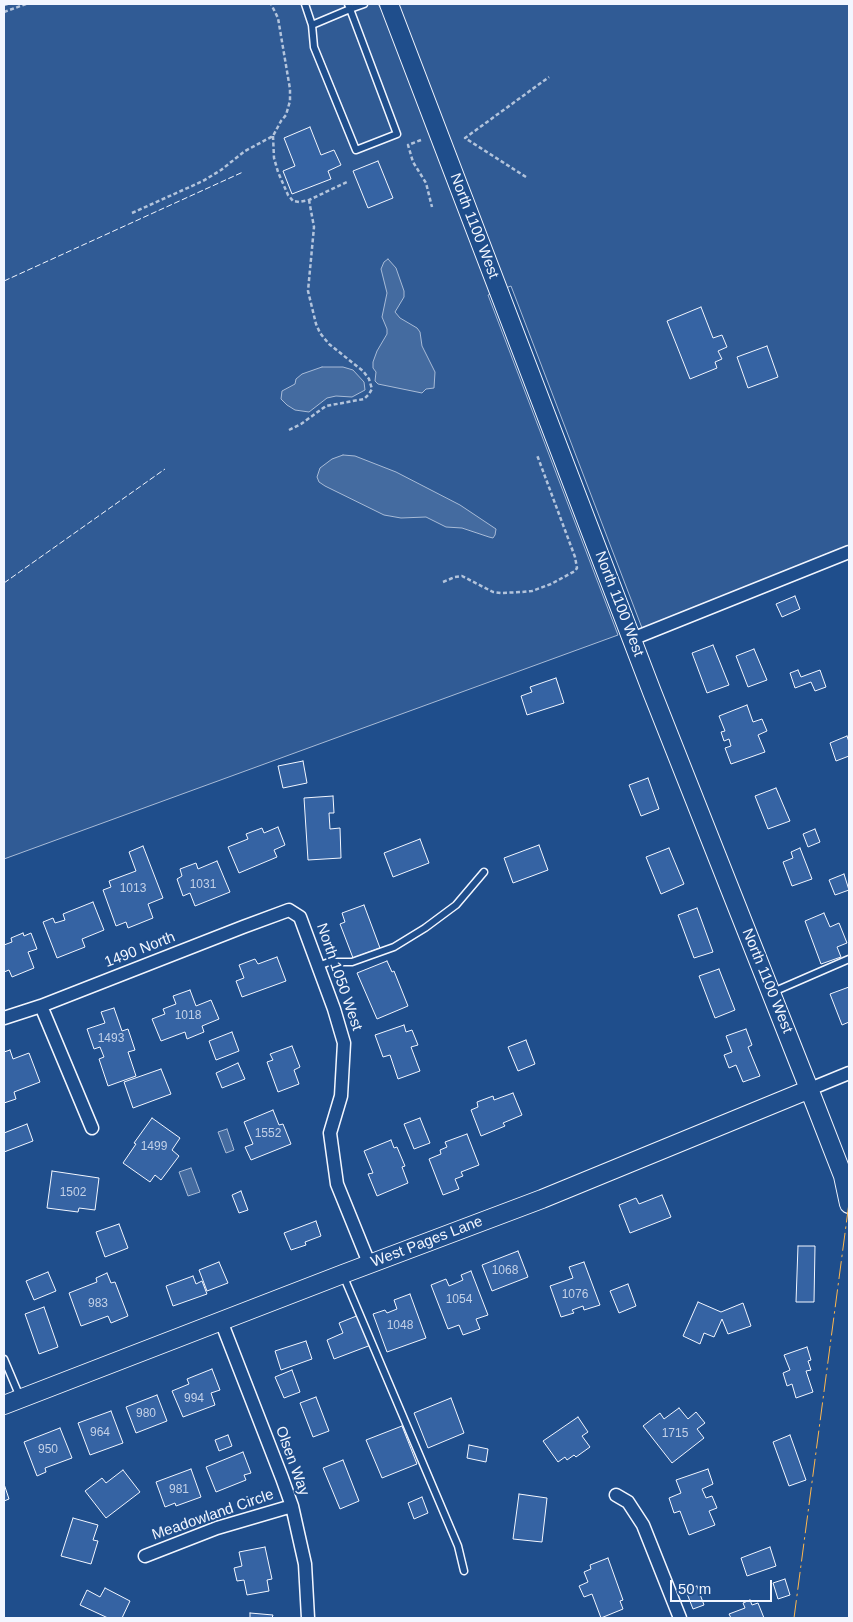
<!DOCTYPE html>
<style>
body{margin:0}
#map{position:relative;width:853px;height:1622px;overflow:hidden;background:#1f4e8c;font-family:Helvetica,sans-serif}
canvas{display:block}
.frame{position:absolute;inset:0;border:5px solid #f2f6ff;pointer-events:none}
.scale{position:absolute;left:670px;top:1580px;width:102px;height:22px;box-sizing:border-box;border:2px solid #f2f6ff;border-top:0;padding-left:6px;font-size:15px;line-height:18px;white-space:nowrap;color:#f2f6ff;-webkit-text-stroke:4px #1f4e8c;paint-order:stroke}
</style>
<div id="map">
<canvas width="853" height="1622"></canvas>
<div class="frame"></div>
<div class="scale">50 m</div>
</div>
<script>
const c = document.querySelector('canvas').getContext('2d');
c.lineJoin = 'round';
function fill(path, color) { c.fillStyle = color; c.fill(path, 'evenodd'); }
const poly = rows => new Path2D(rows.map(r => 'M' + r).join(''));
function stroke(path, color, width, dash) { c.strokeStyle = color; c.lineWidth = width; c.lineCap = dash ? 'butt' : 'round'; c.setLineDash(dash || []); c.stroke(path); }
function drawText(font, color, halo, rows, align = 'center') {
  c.font = font + ' Helvetica,sans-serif'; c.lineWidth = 4; c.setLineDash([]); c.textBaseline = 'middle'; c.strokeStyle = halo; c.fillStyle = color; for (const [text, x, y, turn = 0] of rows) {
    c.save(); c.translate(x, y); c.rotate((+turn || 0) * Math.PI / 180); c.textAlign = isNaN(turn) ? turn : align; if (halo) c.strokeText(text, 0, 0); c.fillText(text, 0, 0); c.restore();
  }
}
const built = poly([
 [10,4,378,4,381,9,395,4,849,4,849,548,642,628,511,286,488,295,618,635,4,859,4,6,10,4]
]);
fill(built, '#305b95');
stroke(built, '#a8bbd7', 1);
const water = poly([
 [388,259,396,268,404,291,404,297,395,312,400,318,417,328,420,332,422,346,435,372,434,388,426,389,422,393,378,384,375,381,376,372,373,368,373,362,377,351,387,334,387,329,382,317,387,293,381,269,384,262,388,259],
 [322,367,343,367,353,370,364,382,365,390,352,397,336,396,327,398,309,412,295,410,287,405,281,399,282,391,295,384,296,379,302,374,322,367],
 [343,455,355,456,396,472,460,505,496,529,495,535,493,538,489,537,462,528,446,527,426,517,401,518,384,515,325,486,319,482,317,477,320,468,332,459,343,455],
 [227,1129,234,1150,226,1153,218,1132,227,1129],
 [191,1168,200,1192,188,1196,179,1172,191,1168]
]);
fill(water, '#446ba0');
stroke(water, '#a8bbd7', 1);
const building = poly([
 [310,127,321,155,334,150,341,165,328,171,331,179,292,194,283,171,295,166,284,138,310,127],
 [378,161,393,198,368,208,353,171,378,161],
 [701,307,713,338,722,335,727,347,718,351,722,359,715,362,717,368,690,379,667,321,701,307],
 [767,346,778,377,748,388,737,357,767,346],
 [795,596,800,609,782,617,776,604,795,596],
 [713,645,729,685,707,693,692,653,713,645],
 [754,649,767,680,748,687,736,656,754,649],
 [798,670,801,677,820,670,826,687,815,691,811,682,795,688,790,673,798,670],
 [556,678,564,703,527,715,521,696,532,692,530,687,556,678],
 [747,705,753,722,762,719,767,731,758,735,765,752,731,764,725,748,731,746,729,739,724,741,721,732,725,731,719,716,747,705],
 [847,736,849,742,849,756,836,761,830,743,847,736],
 [303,761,307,783,283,788,278,766,303,761],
 [648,778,659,809,641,816,629,785,648,778],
 [776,788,790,821,768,829,755,796,776,788],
 [333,796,334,813,329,813,330,829,340,828,341,858,308,860,304,798,333,796],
 [278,827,285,845,274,850,277,857,239,873,228,847,248,839,246,834,262,828,264,833,278,827],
 [815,829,820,842,808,847,803,834,815,829],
 [420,839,429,863,393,877,384,853,420,839],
 [539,845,548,870,513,883,504,858,539,845],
 [143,846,163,898,148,904,153,918,128,928,126,922,116,926,103,890,111,887,109,881,136,871,129,852,143,846],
 [669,848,684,884,661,894,646,857,669,848],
 [800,848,812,879,792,886,783,862,793,858,791,852,800,848],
 [217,861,230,892,195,906,190,893,183,896,177,879,182,876,180,869,196,863,198,869,217,861],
 [844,874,849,890,835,895,829,880,844,874],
 [93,902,104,930,82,939,85,947,57,958,43,922,53,918,55,923,65,920,63,914,93,902],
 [364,905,380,948,353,958,340,924,345,922,342,913,364,905],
 [697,908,713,952,694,958,678,915,697,908],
 [824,913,830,927,839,923,847,943,837,947,841,957,821,964,805,921,824,913],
 [23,933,24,936,31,933,37,949,28,952,34,968,12,977,9,970,4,972,4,945,12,942,11,938,23,933],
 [277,957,286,981,242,997,236,981,244,978,239,965,255,959,258,964,277,957],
 [387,961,392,972,394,971,408,1006,377,1019,357,973,387,961],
 [719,969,735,1010,715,1018,699,976,719,969],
 [849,987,849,1022,842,1025,830,994,849,987],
 [190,990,196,1006,211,1000,219,1019,202,1026,204,1032,187,1039,185,1032,161,1041,152,1019,165,1014,163,1009,176,1004,173,996,190,990],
 [114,1008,122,1031,128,1029,135,1050,128,1052,136,1076,108,1086,99,1059,104,1057,100,1047,94,1049,87,1029,105,1023,101,1012,114,1008],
 [404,1025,406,1032,412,1030,418,1045,411,1047,420,1071,398,1079,390,1055,383,1057,375,1035,404,1025],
 [746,1029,752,1045,748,1047,760,1076,743,1082,736,1065,729,1068,724,1055,732,1052,726,1036,746,1029],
 [232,1032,239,1051,216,1060,209,1041,232,1032],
 [526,1040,535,1064,518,1071,508,1047,526,1040],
 [292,1046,300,1067,294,1070,299,1084,278,1092,267,1062,273,1060,270,1054,292,1046],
 [10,1050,13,1059,29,1053,40,1082,14,1092,16,1099,4,1103,4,1052,10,1050],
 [238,1063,245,1079,222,1088,216,1073,238,1063],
 [161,1069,171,1094,133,1108,124,1082,161,1069],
 [513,1093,522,1115,503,1123,505,1126,481,1136,471,1110,478,1107,477,1102,493,1096,494,1100,513,1093],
 [273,1110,279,1125,283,1124,291,1144,251,1160,245,1147,253,1144,244,1122,273,1110],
 [152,1118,180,1138,172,1150,179,1156,161,1180,155,1175,150,1182,123,1163,136,1144,134,1143,152,1118],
 [420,1118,430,1143,414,1149,404,1124,420,1118],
 [27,1124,33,1141,4,1152,4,1133,27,1124],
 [467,1134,479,1165,461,1172,463,1176,455,1179,459,1189,443,1195,429,1159,441,1154,440,1150,447,1147,445,1142,467,1134],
 [391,1140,394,1148,397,1147,405,1166,402,1167,408,1183,377,1196,368,1174,373,1173,364,1151,391,1140],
 [52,1171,99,1178,95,1210,79,1208,78,1212,47,1208,52,1171],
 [241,1191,248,1210,239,1213,232,1195,241,1191],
 [662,1195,671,1217,630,1233,619,1205,636,1198,639,1204,662,1195],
 [316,1221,321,1236,305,1242,306,1245,291,1250,284,1233,316,1221],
 [119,1224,128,1248,105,1257,96,1232,119,1224],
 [798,1246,815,1246,814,1302,796,1302,798,1246],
 [518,1251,528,1277,492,1291,482,1265,518,1251],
 [219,1262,228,1283,207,1291,199,1270,219,1262],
 [584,1262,600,1305,584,1310,583,1306,572,1310,574,1313,561,1317,550,1286,573,1278,569,1267,584,1262],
 [471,1271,488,1315,476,1319,480,1329,463,1335,459,1325,448,1329,431,1285,446,1279,449,1286,463,1280,461,1275,471,1271],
 [48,1272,56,1291,34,1300,26,1281,48,1272],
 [107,1273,111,1283,115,1282,128,1316,111,1323,108,1316,81,1326,69,1293,97,1282,96,1278,107,1273],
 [193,1276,196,1284,202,1281,207,1294,173,1306,166,1286,193,1276],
 [628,1284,636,1306,619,1313,610,1291,628,1284],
 [410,1294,426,1338,387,1352,373,1314,385,1310,387,1313,397,1309,394,1300,410,1294],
 [698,1302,721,1312,743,1303,751,1326,728,1334,722,1319,714,1337,704,1333,700,1344,683,1336,698,1302],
 [44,1307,58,1347,39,1354,25,1314,44,1307],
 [359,1315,371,1345,334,1359,327,1340,343,1333,339,1323,359,1315],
 [306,1341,312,1359,281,1370,275,1351,306,1341],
 [807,1347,811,1360,808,1361,811,1370,806,1371,813,1392,796,1398,792,1384,787,1386,783,1373,790,1370,784,1355,807,1347],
 [212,1369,220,1390,211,1393,215,1405,183,1417,172,1391,189,1384,187,1379,212,1369],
 [292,1370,300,1392,284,1398,275,1377,292,1370],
 [157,1395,167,1421,136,1433,126,1407,157,1395],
 [316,1397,329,1431,313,1437,300,1403,316,1397],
 [451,1398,464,1433,428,1448,414,1413,451,1398],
 [679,1408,688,1419,696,1412,705,1423,697,1429,704,1438,672,1463,643,1426,660,1413,664,1419,679,1408],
 [111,1411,123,1443,90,1455,78,1423,111,1411],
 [578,1417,588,1432,582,1436,590,1447,576,1457,574,1455,567,1460,565,1457,558,1462,543,1441,578,1417],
 [402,1426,417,1464,382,1478,366,1440,402,1426],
 [60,1428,72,1458,45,1468,46,1472,37,1476,24,1442,60,1428],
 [228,1435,232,1446,219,1451,215,1440,228,1435],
 [790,1435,806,1480,789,1486,773,1442,790,1435],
 [469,1445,488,1449,486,1462,467,1458,469,1445],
 [243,1452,251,1473,244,1475,246,1480,216,1492,206,1467,243,1452],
 [343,1460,359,1501,340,1509,323,1468,343,1460],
 [191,1469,201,1497,176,1506,175,1503,165,1507,156,1482,191,1469],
 [708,1469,713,1484,702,1489,706,1498,712,1496,717,1508,709,1511,715,1525,689,1535,680,1511,674,1513,669,1498,681,1493,676,1480,708,1469],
 [123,1470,140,1492,106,1518,85,1491,102,1478,106,1483,123,1470],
 [4,1484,9,1499,4,1501,4,1484],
 [519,1494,547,1498,542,1542,513,1539,519,1494],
 [422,1497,428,1513,414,1519,408,1503,422,1497],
 [73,1518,98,1525,93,1540,98,1541,91,1564,61,1556,73,1518],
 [265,1547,272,1579,267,1580,269,1591,247,1595,244,1580,237,1581,234,1568,242,1566,239,1552,265,1547],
 [770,1547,776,1566,747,1576,741,1558,770,1547],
 [608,1558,623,1600,620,1601,623,1609,601,1618,592,1594,584,1597,579,1586,588,1582,584,1572,591,1569,590,1565,608,1558],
 [785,1579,790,1595,778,1599,773,1583,785,1579],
 [697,1586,704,1605,693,1609,686,1591,697,1586],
 [105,1588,130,1601,122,1618,108,1618,80,1605,87,1590,100,1597,105,1588],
 [750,1600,752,1605,758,1603,764,1618,731,1618,729,1614,745,1608,743,1603,750,1600],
 [250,1613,273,1615,272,1618,250,1618,250,1613]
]);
fill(building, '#3563a3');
stroke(building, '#f2f6ff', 1);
const lane = poly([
 [305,4,312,25,314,47,356,150,397,134,350,9,312,25],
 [348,4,350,9,364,4],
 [318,966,329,962,352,962,394,947,425,928,456,905,484,872],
 [773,992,849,959],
 [343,1275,458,1546,464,1571],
 [4,1359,20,1397]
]);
const street = poly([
 [632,639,849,552],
 [41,1006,92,1128],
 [4,1018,41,1006,243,927,289,910,300,917,334,1009,344,1043,341,1096,330,1133,337,1184,369,1263],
 [810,1089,849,1073],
 [221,1321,282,1478,292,1506,305,1564,308,1618],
 [616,1495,628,1502,643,1525,680,1618],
 [145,1556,217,1528,292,1506]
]);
const secondary = poly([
 [389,4,652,692,815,1104,843,1176,849,1204],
 [4,1405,343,1274,542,1199,810,1089]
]);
stroke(lane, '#f2f6ff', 9);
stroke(street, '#f2f6ff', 15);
stroke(secondary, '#f2f6ff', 20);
stroke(poly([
 [4,12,26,4],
 [273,136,274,158,278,172,288,195,293,201,299,202,309,200,347,182],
 [421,140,408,145,413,162,426,183,432,207],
 [526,177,465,138,549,77],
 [132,213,203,181,221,170,245,151,273,136,281,121,286,115,290,101,290,89,278,18,271,4],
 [289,430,301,424,326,406,364,399,369,394,372,389,369,379,363,371,329,344,320,333,316,324,308,291,314,227,309,200],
 [443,582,455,577,462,576,493,592,501,593,522,592,532,591,551,584,575,571,577,568,575,557,537,455]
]), '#b3c4dc', 2.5, [4, 2.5]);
stroke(lane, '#1f4e8c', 6);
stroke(street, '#1f4e8c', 12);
stroke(secondary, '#1f4e8c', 18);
stroke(poly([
 [4,281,243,172],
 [4,583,165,469]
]), '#f2f6ff', 1, [6, 2.5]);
stroke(poly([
 [794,1618,849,1203]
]), '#ffb74d', 1, [18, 4, 2.5, 4]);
drawText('12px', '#c3d1e8', null, [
 ["1031",203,885],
 ["1013",133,889],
 ["1018",188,1016],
 ["1493",111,1039],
 ["1552",268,1134],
 ["1499",154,1147],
 ["1502",73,1193],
 ["1068",505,1271],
 ["1076",575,1295],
 ["1054",459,1300],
 ["983",98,1304],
 ["1048",400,1326],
 ["994",194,1399],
 ["980",146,1414],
 ["964",100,1433],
 ["1715",675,1434],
 ["950",48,1450],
 ["981",179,1490]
]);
drawText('15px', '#f2f6ff', '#1f4e8c', [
 ["North 1100 West",474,226,69],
 ["North 1100 West",619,604,69],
 ["1490 North",140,950,-21],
 ["North 1050 West",339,977,71],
 ["North 1100 West",767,981,68],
 ["West Pages Lane",427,1242,-21],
 ["Olsen Way",292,1461,70],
 ["Meadowland Circle",213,1515,-19]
]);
</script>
